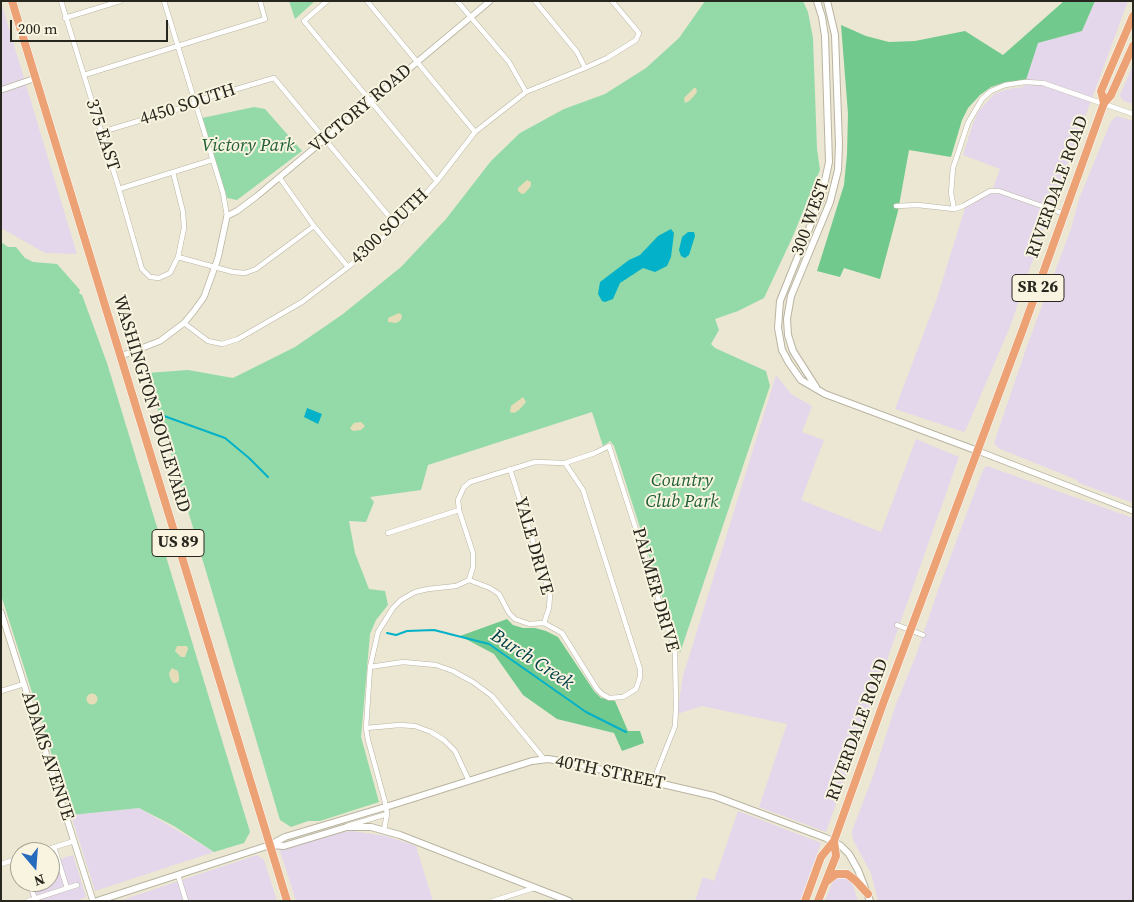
<!DOCTYPE html>
<style>
body{margin:0}
#map{position:relative;width:1134px;height:902px;overflow:hidden;background:#ebe7d3;font-family:"Source Serif 4",serif}
canvas{display:block}
.frame{position:absolute;inset:0;border:2px solid #28271f;pointer-events:none}
.north{position:absolute;left:10px;top:842px;width:50px;height:50px;box-sizing:border-box;background:#f8f4e0;border:1px solid #a5a293;border-radius:50%;rotate:162deg;font-size:14px;font-weight:700;line-height:20px;text-align:center;color:#28271f}
.north::after{content:'';display:block;margin:auto;width:18px;height:22px;background:#256cbc;clip-path:polygon(50% 0,100% 100%,50% 72%,0 100%)}
.scale{position:absolute;left:10px;top:20px;width:158px;height:22px;box-sizing:border-box;border:2px solid #28271f;border-top:0;padding-left:6px;font-size:15px;line-height:18px;white-space:nowrap;color:#28271f;-webkit-text-stroke:4px #f8f4e0;paint-order:stroke}
</style>
<div id="map">
<canvas width="1134" height="902"></canvas>
<div class="frame"></div>
<div class="north">N</div>
<div class="scale">200 m</div>
</div>
<script>
const c = document.querySelector('canvas').getContext('2d');
c.lineJoin = 'round';
function fill(path, color) { c.fillStyle = color; c.fill(path, 'evenodd'); }
const poly = rows => new Path2D(rows.map(r => 'M' + r).join(''));
function stroke(path, color, width, dash) { c.strokeStyle = color; c.lineWidth = width; c.lineCap = dash ? 'butt' : 'round'; c.setLineDash(dash || []); c.stroke(path); }
function drawText(font, color, halo, rows, align = 'center') {
  c.font = font + ' "Source Serif 4",serif'; c.lineWidth = 4; c.setLineDash([]); c.textBaseline = 'middle'; c.strokeStyle = halo; c.fillStyle = color; for (const [text, x, y, turn = 0] of rows) {
    c.save(); c.translate(x, y); c.rotate((+turn || 0) * Math.PI / 180); c.textAlign = isNaN(turn) ? turn : align; if (halo) c.strokeText(text, 0, 0); c.fillText(text, 0, 0); c.restore();
  }
}
fill(poly([
 [1095,1,1128,1,1041,236,1010,327,967,427,964,432,895,409,936,301,965,208,991,193,1000,169,963,155,972,126,978,112,994,94,1008,89,1023,87,1038,43,1082,31],
 [1,2,77,254,45,253,1,228],
 [1133,65,1133,104,1123,101,1120,95],
 [1117,116,1133,121,1133,503,1079,483,1077,480,998,448,994,443,1028,343,1071,229,1079,199,1111,121],
 [776,375,791,394,812,406,802,432,824,440,801,500,881,532,916,439,959,457,826,832,759,807,787,724,702,706,677,714,683,676],
 [987,466,1133,518,1133,901,878,901,871,873,853,840,852,831,873,776,896,704,915,658,937,593,978,483,984,468],
 [139,808,214,852,95,891,71,815],
 [738,811,821,843,800,901,695,901,703,877,714,881],
 [352,831,386,836,416,846,433,901,296,901,279,848,344,832],
 [73,855,86,897,77,901,32,901,27,882,50,882,50,862],
 [257,855,264,860,277,901,119,901],
 [844,876,852,882,858,901,825,901,833,881,838,877]
]), '#e4d7eb');
fill(poly([
 [289,1,315,1,295,19],
 [705,1,803,1,808,12,813,38,817,149,820,170,793,236,764,298,738,311,715,319,719,330,711,344,715,348,766,371,770,386,680,653,614,446,610,441,603,446,592,412,428,465,421,490,370,497,374,502,366,522,349,521,355,553,369,589,385,591,388,605,376,620,370,634,361,737,379,802,320,821,308,821,291,827,280,820,147,373,188,370,233,378,295,347,343,314,401,267,446,219,491,161,520,133,564,109,605,94,646,68,679,38],
 [254,107,265,109,302,151,237,200,227,198,202,118],
 [1,242,8,247,16,247,25,258,33,262,57,264,80,290,79,293,82,295,107,363,250,832,244,843,214,852,174,826,139,808,71,815,1,595]
]), '#94daa8');
fill(poly([
 [1064,1,1095,1,1082,31,1038,43,1026,80,1006,82,991,87,980,95,968,108,962,120,951,157,909,150,898,211,880,279,844,268,840,277,817,271,844,185,847,154,848,114,841,25,866,36,889,42,915,41,965,31,1003,55],
 [507,619,513,625,523,628,535,628,546,631,558,637,594,691,601,698,615,701,628,731,640,731,644,743,622,751,614,733,557,719,523,695,494,654,460,636]
]), '#72c98d');
fill(poly([
 [696,88,697,92,694,96,689,101,685,103,684,98,694,88],
 [527,180,531,182,531,186,525,193,522,194,518,191,518,188],
 [399,313,402,315,401,320,396,323,388,322,388,318],
 [523,397,526,402,519,410,514,413,510,412,511,406],
 [361,422,365,426,361,430,353,431,350,428,354,423],
 [177,646,187,646,188,649,185,657,181,657,175,651],
 [172,668,178,671,179,676,179,681,176,683,173,683,170,678,169,673],
 '86.5 699a5.5 5.5 0 1 1 11 0a5.5 5.5 0 1 1-11 0Z'
]), '#e6ddb8');
fill(poly([
 [671,229,674,233,671,257,667,266,655,272,643,268,620,283,613,299,605,302,602,301,598,294,600,282,629,260,640,255,658,236],
 [688,232,694,232,695,236,689,255,685,258,681,256,679,250,682,237],
 [307,408,322,414,318,424,304,417]
]), '#03b1c8');
stroke(poly([
 [164,416,225,438,249,458,268,477],
 [387,633,396,635,407,631,434,630,489,644,586,712,626,732]
]), '#03b1c8', 2);
const minor = poly([
 [61,1,119,189,142,269,150,277,159,278,170,273,178,257,184,228,183,212,173,172],
 [164,1,223,193,227,216],
 [327,1,304,21,437,181],
 [367,1,475,132],
 [457,1,509,62,526,92],
 [535,1,577,52,585,68],
 [65,18,120,1],
 [84,75,265,19,260,1],
 [102,132,188,106,203,99,274,78,397,226],
 [279,177,314,226,348,267],
 [119,189,212,160],
 [896,206,918,205,954,209,963,206,990,191,999,191,1065,214],
 [954,209,951,193,953,168,968,123,982,99,991,91,1005,85,1025,82,1043,83,1133,114],
 [178,257,233,272,245,273,256,269,314,226],
 [184,323,208,341,222,344,238,339,302,302,348,267,397,226,437,181,475,132,526,92,585,68,607,58,636,40,639,33,612,1],
 [510,469,550,595,549,608,544,623],
 [388,533,459,510],
 [469,580,490,588,499,594,509,613,515,619,529,624,544,623,562,633,597,689,602,694,609,698,623,697,636,689,640,677,640,669,583,490,565,463],
 [897,625,923,635],
 [370,667,403,662,436,665,453,671,473,682,492,696,544,759],
 [1,691,24,684],
 [366,728,399,725,415,726,431,732,444,740,455,751,469,781],
 [347,826,387,814],
 [384,830,387,814,385,802,368,740,366,728,370,667,378,632,393,608,401,600,415,592,428,589,456,586,469,580,473,567,473,553,459,510,458,500,464,487,470,482,535,462,565,463,595,453,609,446,675,650,676,707,675,726,653,782],
 [54,847,67,888],
 [39,852,74,841],
 [1,864,20,858],
 [178,875,186,901],
 [29,882,35,899],
 [28,901,77,885],
 [493,901,534,888]
]);
const tertiary = poly([
 [1,90,36,78],
 [121,356,160,341,184,323,194,311,204,297,218,258,227,216,237,211,257,196,490,1],
 [978,451,1133,511],
 [1,612,93,901]
]);
const secondary = poly([
 [817,1,822,17,825,36,829,162,821,199,780,301,778,328,782,350,789,363,801,380,825,394,978,451],
 [816,387,793,351,788,335,787,319,791,296,830,202,838,170,839,144,835,35,827,1],
 [271,845,284,846,347,827,371,827,400,835,569,901],
 [97,901,270,845,285,837,392,805,532,761,548,759,572,763,714,796,826,838,841,846,849,854,858,870,870,901]
]);
const primary = poly([
 [12,1,287,901],
 [1104,103,1101,91,1133,16],
 [827,881,836,874,847,874,855,880,868,894],
 [805,901,821,857,834,841,884,701,1023,329,1104,103,1111,95,1133,46],
 [818,901,836,856,834,841]
]);
stroke(minor, '#b9b4a1', 5.5);
stroke(tertiary, '#b9b4a1', 7);
stroke(secondary, '#b9b4a1', 8);
stroke(primary, '#fff', 9);
stroke(minor, '#fff', 4.5);
stroke(tertiary, '#fff', 5.5);
stroke(secondary, '#fff', 6);
stroke(primary, '#eda276', 8);
for (const [x, y, w] of [
 [1038,288,52],
 [178,543,52]
]) { const box = new Path2D(); box.roundRect(x - w / 2, y - 13.5, w, 27, 4); c.fillStyle = '#f8f4e0'; c.fill(box); stroke(box, '#28271f', 1); }
drawText('bold 16px', '#28271f', null, [
 ["SR 26",1038,288],
 ["US 89",178,543]
]);
drawText('18px', '#28271f', '#f8f4e0', [
 ["4450 SOUTH",188,105,-18],
 ["VICTORY ROAD",361,109,-40],
 ["375 EAST",102,135,72],
 ["RIVERDALE ROAD",1058,187,-70],
 ["300 WEST",811,218,-70],
 ["4300 SOUTH",390,227,-44],
 ["WASHINGTON BOULEVARD",151,404,73],
 ["YALE DRIVE",533,546,74],
 ["PALMER DRIVE",655,590,74],
 ["RIVERDALE ROAD",858,730,-70],
 ["ADAMS AVENUE",47,756,72],
 ["40TH STREET",610,773,12]
]);
drawText('italic 18px', '#1f5e37', '#f8f4e0', [
 ["Victory Park",248,146],
 ["Country",682,481],
 ["Club Park",682,502]
]);
drawText('italic 19px', '#004049', '#f8f4e0', [
 ["Burch Creek",532,660,33]
]);
</script>
